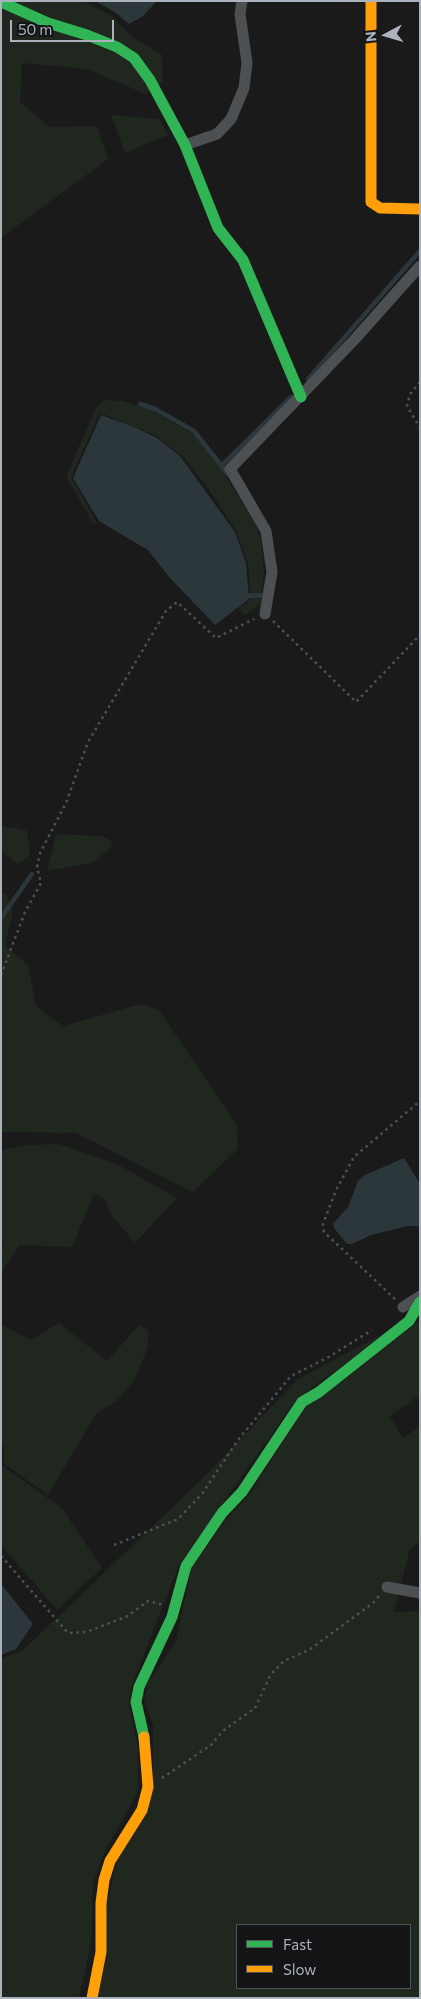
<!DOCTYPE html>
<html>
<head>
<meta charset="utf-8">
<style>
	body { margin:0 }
	#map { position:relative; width:421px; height:1999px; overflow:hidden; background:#1a1a1a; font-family:Commissioner,sans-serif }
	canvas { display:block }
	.frame { position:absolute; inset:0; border:2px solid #abb2bb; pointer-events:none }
	.legend { position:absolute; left:236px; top:1924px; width:175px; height:65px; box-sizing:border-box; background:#141416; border:1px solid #505358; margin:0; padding:6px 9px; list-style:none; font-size:15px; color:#abb2bb }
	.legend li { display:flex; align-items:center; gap:10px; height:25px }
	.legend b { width:25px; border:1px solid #505358 }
	.north { position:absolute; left:361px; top:10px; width:50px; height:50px; -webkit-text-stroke:4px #141416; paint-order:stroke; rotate:264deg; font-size:14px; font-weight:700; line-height:20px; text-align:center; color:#abb2bb }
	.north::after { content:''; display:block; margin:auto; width:18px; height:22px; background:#abb2bb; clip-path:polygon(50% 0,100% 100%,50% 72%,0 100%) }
	.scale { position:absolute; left:10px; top:20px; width:104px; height:22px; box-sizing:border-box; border:2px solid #abb2bb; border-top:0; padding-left:6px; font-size:15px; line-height:18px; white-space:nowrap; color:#abb2bb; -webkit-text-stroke:4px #141416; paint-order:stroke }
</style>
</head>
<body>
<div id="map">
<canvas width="421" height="1999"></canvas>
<div class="frame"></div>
<ul class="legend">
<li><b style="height:6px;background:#30b455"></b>Fast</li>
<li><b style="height:6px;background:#ff9f0a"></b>Slow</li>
</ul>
<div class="north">N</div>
<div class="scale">50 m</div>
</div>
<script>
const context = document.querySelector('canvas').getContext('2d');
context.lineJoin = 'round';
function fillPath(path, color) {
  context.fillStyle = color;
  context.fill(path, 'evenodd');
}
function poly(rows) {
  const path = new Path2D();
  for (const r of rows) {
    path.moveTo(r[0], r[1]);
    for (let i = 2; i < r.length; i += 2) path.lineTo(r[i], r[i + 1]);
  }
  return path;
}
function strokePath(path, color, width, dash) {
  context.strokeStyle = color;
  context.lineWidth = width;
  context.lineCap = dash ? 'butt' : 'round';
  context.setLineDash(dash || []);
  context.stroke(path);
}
fillPath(poly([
	[1,1,83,1,111,15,131,36,162,55,163,82,146,94,86,69,22,63,20,102,50,127,97,126,108,159,1,238],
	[111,115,160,119,168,135,125,153],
	[104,400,123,401,153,411,195,435,222,470,254,521,261,541,264,571,261,604,245,615,238,609,251,599,248,564,236,531,207,487,182,456,157,436,100,413,71,477,97,523,93,524,66,476,96,408],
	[1,825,27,831,30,855,18,864,1,851],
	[56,834,101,836,110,840,112,847,92,863,47,871],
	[1,892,6,894,13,913,5,946,28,965,36,1006,63,1026,141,1004,159,1010,237,1125,238,1149,193,1192,76,1133,1,1132],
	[59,1144,119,1165,177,1198,135,1243,110,1214,106,1200,94,1194,72,1247,20,1245,1,1273,1,1245,4,1243,1,1239,1,1150,27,1145],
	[420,1320,420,1395,390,1416,403,1438,420,1426,420,1541,410,1549,394,1612,420,1611,420,1998,98,1998,108,1898,117,1862,153,1791,153,1725,144,1701,148,1682,176,1642,191,1569,226,1520,251,1492,306,1406,343,1381],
	[237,1925,410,1925,410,1988,237,1988],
	[59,1323,107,1361,139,1325,148,1330,148,1347,134,1381,116,1401,96,1414,48,1495,4,1464,4,1446,1,1444,1,1324,30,1340],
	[387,1332,296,1400,179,1565,131,1688,129,1706,138,1746,138,1791,104,1853,93,1884,91,1943,79,1998,1,1998,1,1659,22,1651,204,1477,298,1379],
	[1,1457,1,1465,62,1508,102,1568,57,1610,1,1545]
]), '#1f271f');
fillPath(poly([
	[95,1,157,1,143,16,129,24,115,12],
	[101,415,134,427,157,438,180,456,235,532,246,563,249,599,215,625,170,578,148,550,99,521,73,478],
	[404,1158,420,1184,420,1226,408,1226,371,1235,352,1244,347,1244,334,1228,333,1224,348,1207,358,1181,363,1176],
	[1,1584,33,1624,16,1649,1,1655]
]), '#2c373c');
strokePath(poly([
	[308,379,420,251],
	[140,404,155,409,194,431,227,473],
	[222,465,291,397],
	[245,596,265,595,265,593],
	[1,918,32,874]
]), '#2c373c', 4.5);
strokePath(poly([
	[420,382,410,394,407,406,420,428],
	[273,621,356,702,420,635],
	[1,975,25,912,41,883,37,867,40,853,66,803,88,742,166,611,177,602,216,638,254,619],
	[395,1299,324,1232,323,1224,336,1190,354,1157,420,1101],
	[114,1545,178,1519,202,1494,238,1440,291,1376,327,1358,372,1330],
	[1,1556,68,1633,86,1632,128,1616,148,1601,160,1604,161,1606],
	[162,1778,211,1745,224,1730,255,1708,271,1674,284,1661,309,1650,373,1603,379,1596]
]), '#505154', 2.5, [2.5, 4]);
strokePath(poly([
	[185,145,217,134,231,119,244,88,247,63,240,14,242,1],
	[265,614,272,572,266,531,230,469,355,339,420,266],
	[403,1307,420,1296],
	[387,1587,420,1593]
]), '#4d5053', 11);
strokePath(poly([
	[1,2,48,23,87,35,117,47,134,58,150,80,185,145,218,228,243,260,301,397],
	[144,1737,136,1702,139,1687,172,1617,186,1566,222,1513,242,1492,302,1402,319,1392,409,1321,420,1302]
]), '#30b455', 11);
strokePath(poly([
	[371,1,371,202,380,208,420,209],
	[92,1998,101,1952,101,1903,104,1880,110,1861,142,1810,148,1787,144,1737]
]), '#ff9f0a', 11);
</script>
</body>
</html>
